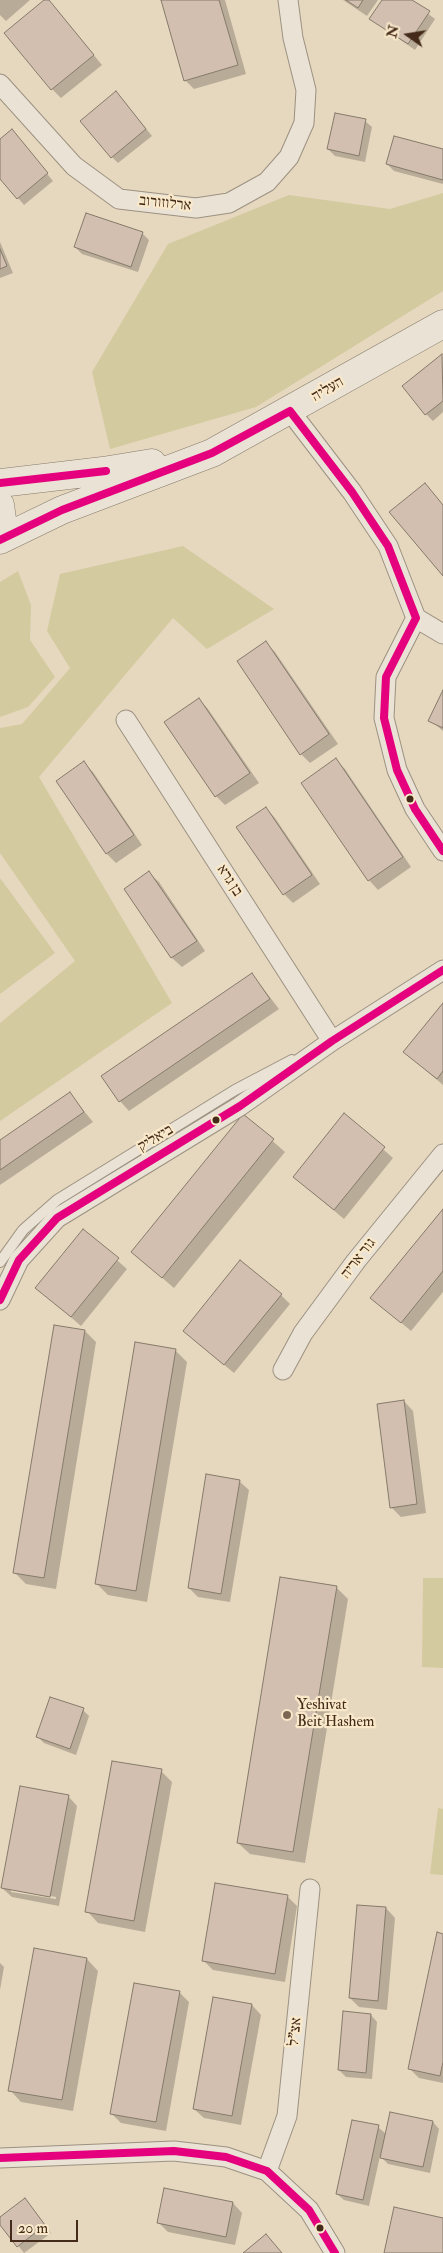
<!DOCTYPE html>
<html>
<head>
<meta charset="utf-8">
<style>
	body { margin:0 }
	#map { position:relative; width:443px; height:2253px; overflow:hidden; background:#e6d8be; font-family:"IM FELL Double Pica",serif }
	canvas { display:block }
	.north { position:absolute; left:383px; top:10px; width:50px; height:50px; -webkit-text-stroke:4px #f9e9ca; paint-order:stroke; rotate:283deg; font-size:14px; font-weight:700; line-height:20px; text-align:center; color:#442a18 }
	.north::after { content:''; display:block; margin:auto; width:18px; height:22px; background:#442a18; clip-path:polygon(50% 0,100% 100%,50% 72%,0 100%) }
	.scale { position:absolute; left:10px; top:2220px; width:68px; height:22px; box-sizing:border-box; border:2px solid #442a18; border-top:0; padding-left:6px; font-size:15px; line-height:18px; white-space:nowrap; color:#442a18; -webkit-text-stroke:4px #f9e9ca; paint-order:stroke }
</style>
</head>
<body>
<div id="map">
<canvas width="443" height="2253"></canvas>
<div class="north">N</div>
<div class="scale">20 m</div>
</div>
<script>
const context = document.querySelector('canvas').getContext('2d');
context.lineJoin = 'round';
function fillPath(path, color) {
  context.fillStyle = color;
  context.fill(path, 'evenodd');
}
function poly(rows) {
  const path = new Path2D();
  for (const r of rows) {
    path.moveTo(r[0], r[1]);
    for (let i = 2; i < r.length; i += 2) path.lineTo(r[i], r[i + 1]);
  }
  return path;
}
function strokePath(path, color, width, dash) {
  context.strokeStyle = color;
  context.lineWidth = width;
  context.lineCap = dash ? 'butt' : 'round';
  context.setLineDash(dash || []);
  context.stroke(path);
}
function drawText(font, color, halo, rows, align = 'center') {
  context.font = font + ' "IM FELL Double Pica","Frank Ruhl Libre",serif';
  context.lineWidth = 4.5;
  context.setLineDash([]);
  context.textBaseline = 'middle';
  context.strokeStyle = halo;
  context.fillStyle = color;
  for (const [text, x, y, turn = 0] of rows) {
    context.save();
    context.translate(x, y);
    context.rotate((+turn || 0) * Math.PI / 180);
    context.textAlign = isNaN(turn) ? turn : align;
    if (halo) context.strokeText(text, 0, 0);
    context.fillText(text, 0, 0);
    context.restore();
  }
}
fillPath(poly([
	[443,193,443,291,256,407,110,449,92,372,168,244,289,195,390,209],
	[183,546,274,609,207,649,173,618,39,777,172,1003,0,1121,0,1023,75,961,0,853,0,728,22,724,70,668,47,631,60,574],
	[18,571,31,605,30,640,55,677,28,707,0,717,0,582],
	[0,878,55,953,0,994],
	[423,1578,443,1578,443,1668,422,1667],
	[438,1808,443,1809,443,1875,430,1874]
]), '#d3ca9f');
fillPath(poly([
	[0,0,30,0,6,21,0,15],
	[46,0,56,9,102,65,61,98,52,89],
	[162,0,225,0,246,74,194,89,185,80],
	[343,0,378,0,367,16],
	[383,0,410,0,435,19,415,50,371,19],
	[122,99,152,136,118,163,112,157],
	[365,121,372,127,365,162,335,156,328,149],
	[18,138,53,181,24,205,0,177,0,141],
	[443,151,443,184,394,171,387,164],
	[142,233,149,240,138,272,82,254,75,247],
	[0,242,13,273,0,278],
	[442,356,443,412,433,421,426,414],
	[266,643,275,652,338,744,310,763,301,754],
	[443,693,443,731,430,720],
	[199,699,208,709,259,783,225,805,216,796],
	[336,760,345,769,411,867,378,890,369,880],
	[84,763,93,772,142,845,116,863,107,854,58,781],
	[266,808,275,818,320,884,293,903,284,894],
	[149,873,159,882,205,951,182,967,172,958,126,889],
	[252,974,279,1009,129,1111,120,1101],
	[443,1005,443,1085,405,1052],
	[70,1094,93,1122,0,1185,0,1141],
	[243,1115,285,1152,174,1288,132,1252],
	[344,1115,393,1158,344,1219,294,1177],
	[443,1211,443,1292,411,1331,372,1298],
	[84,1231,127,1269,81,1326,37,1288],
	[281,1295,290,1304,234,1373,194,1340],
	[85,1331,96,1342,56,1589,26,1584,14,1572],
	[175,1350,187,1362,147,1602,108,1595,97,1584],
	[404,1401,413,1411,426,1513,401,1517,391,1507],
	[239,1481,249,1490,230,1602,198,1597,189,1588],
	[337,1588,348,1599,305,1863,250,1854,238,1843],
	[83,1710,89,1716,76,1755,44,1743,37,1736],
	[161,1771,172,1782,145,1932,98,1923,87,1911],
	[68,1796,77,1806,59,1906,12,1897,2,1888],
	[11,1889,56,1897,56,1899,11,1892],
	[287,1896,297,1906,285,1982,213,1970,204,1961],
	[386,1908,395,1918,387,2010,359,2007,350,1998],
	[443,1935,443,2083,419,2078,409,2068],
	[35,1950,87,1959,98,1971,73,2111,21,2102,10,2090],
	[0,1963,4,1967,0,1990],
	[179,1992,189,2002,166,2131,121,2123,111,2113],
	[252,2005,261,2015,241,2125,204,2118,194,2109],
	[371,2015,377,2022,372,2079,346,2077,339,2070],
	[433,2122,439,2129,430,2173,388,2164,380,2156,369,2206,344,2200,337,2194,378,2127,386,2134],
	[233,2203,242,2213,235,2245,168,2232,158,2222],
	[31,2206,51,2233,24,2253,0,2223,0,2219]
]), '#0003');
const building = poly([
	[44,0,49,0,94,55,51,90,4,33,44,0],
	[161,0,219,0,238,65,184,81,161,0],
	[346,0,363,0,358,8,346,0],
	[382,0,412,0,430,11,408,44,369,19,382,0],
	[116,91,146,129,111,158,80,121,116,91],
	[335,113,366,119,359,156,327,149,335,113],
	[12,129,48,173,17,199,0,179,0,139,12,129],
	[394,136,443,149,443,180,386,164,394,136],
	[86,213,143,232,131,267,74,247,86,213],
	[0,249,7,266,0,269,0,249],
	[442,354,443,401,425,415,402,386,442,354],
	[425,483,443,505,443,576,389,512,425,483],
	[266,641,329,734,300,755,237,661,266,641],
	[443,690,443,728,428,721,443,690],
	[199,698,250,773,215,797,164,722,199,698],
	[336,758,403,857,368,881,301,783,336,758],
	[84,761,134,835,106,854,56,781,84,761],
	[266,807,312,875,283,895,236,827,266,807],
	[149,871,197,941,171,958,124,889,149,871],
	[252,973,270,999,119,1102,101,1076,252,973],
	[443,1003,443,1071,437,1079,403,1052,443,1003],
	[70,1092,84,1112,0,1170,0,1140,70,1092],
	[344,1113,385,1147,334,1210,293,1177,344,1113],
	[243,1114,274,1139,162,1278,131,1252,243,1114],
	[443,1209,443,1271,401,1323,370,1298,443,1209],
	[83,1229,119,1258,71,1317,35,1288,83,1229],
	[240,1260,282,1294,224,1365,183,1331,240,1260],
	[54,1325,85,1330,44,1578,13,1573,54,1325],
	[135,1342,176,1349,136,1591,95,1584,135,1342],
	[404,1400,417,1504,390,1508,377,1404,404,1400],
	[206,1474,240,1480,221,1594,188,1588,206,1474],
	[280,1577,337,1586,293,1852,237,1843,280,1577],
	[50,1697,84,1708,70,1749,36,1737,50,1697],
	[112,1761,162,1769,134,1921,85,1912,112,1761],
	[20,1786,69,1795,50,1897,1,1888,20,1786],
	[215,1883,288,1895,275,1974,202,1961,215,1883],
	[357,1905,386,1907,378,2001,349,1998,357,1905],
	[437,1932,443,1934,443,2062,440,2076,408,2069,437,1932],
	[34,1948,87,1958,62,2100,8,2091,34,1948],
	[134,1983,180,1991,156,2122,110,2114,134,1983],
	[213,1997,252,2004,232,2116,193,2109,213,1997],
	[343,2011,371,2014,366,2073,338,2070,343,2011],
	[390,2112,433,2121,423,2167,380,2158,390,2112],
	[352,2120,379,2125,363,2200,336,2194,352,2120],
	[164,2188,233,2202,226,2237,157,2223,164,2188],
	[25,2198,45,2225,17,2247,0,2225,0,2217,25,2198],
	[394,2207,443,2218,443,2253,384,2253,394,2207],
	[266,2234,282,2253,243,2253,266,2234]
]);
fillPath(building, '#d2bfb0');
strokePath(building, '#857a6a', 1);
const service = poly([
	[0,1262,23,1230,57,1200,235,1090,292,1060]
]);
const minor = poly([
	[0,84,74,166,119,199,196,208,229,203,267,182,289,157,304,123,306,90,293,38,288,0],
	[290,411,352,492,388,546,416,618,443,634],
	[416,618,386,677,384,718,397,770,415,809,443,851],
	[126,720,332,1041],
	[0,1300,19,1260,57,1218,240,1106,332,1041,443,970],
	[283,1370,303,1333,356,1261,443,1154],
	[0,2158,174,2151,226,2157,267,2171,309,2210,335,2253],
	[267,2171,287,2116,310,1889]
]);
const secondary = poly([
	[0,483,103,471,152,463],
	[0,505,3,526,0,537],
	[0,540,62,510,212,453,443,324]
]);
strokePath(service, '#9c9180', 12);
strokePath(minor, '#9c9180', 21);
strokePath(secondary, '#857a6a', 29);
strokePath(service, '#e9e2d5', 10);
strokePath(minor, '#e9e2d5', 19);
strokePath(secondary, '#e9e2d5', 28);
strokePath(poly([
	[0,483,106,471],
	[0,540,62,510,212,453,290,411,352,492,388,546,416,618,386,677,384,718,397,770,415,809,443,851],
	[0,1300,19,1260,57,1218,240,1106,332,1041,443,970],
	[0,2158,174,2151,226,2157,267,2171,309,2210,335,2253]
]), '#e5007d', 8);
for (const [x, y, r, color] of [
	[410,799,4.5,"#442a18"],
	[216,1120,4.5,"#442a18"],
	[287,1715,5,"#7d6752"],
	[320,2228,4.5,"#442a18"]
]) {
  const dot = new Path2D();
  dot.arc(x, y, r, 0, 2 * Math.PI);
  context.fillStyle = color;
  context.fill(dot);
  strokePath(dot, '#f9e9ca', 2);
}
drawText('15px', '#442a18', '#f9e9ca', [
	["ארלוזורוב",165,204,6],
	["העליה",328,390,-30],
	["בן גרא",229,881,57],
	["ביאליק",156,1139,-31],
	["גור אריה",359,1259,-52],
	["אצ\"ל",296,2032,-84]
]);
drawText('15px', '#442a18', '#f9e9ca', [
	["Yeshivat",297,1706],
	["Beit Hashem",297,1723]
], 'left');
</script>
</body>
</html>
